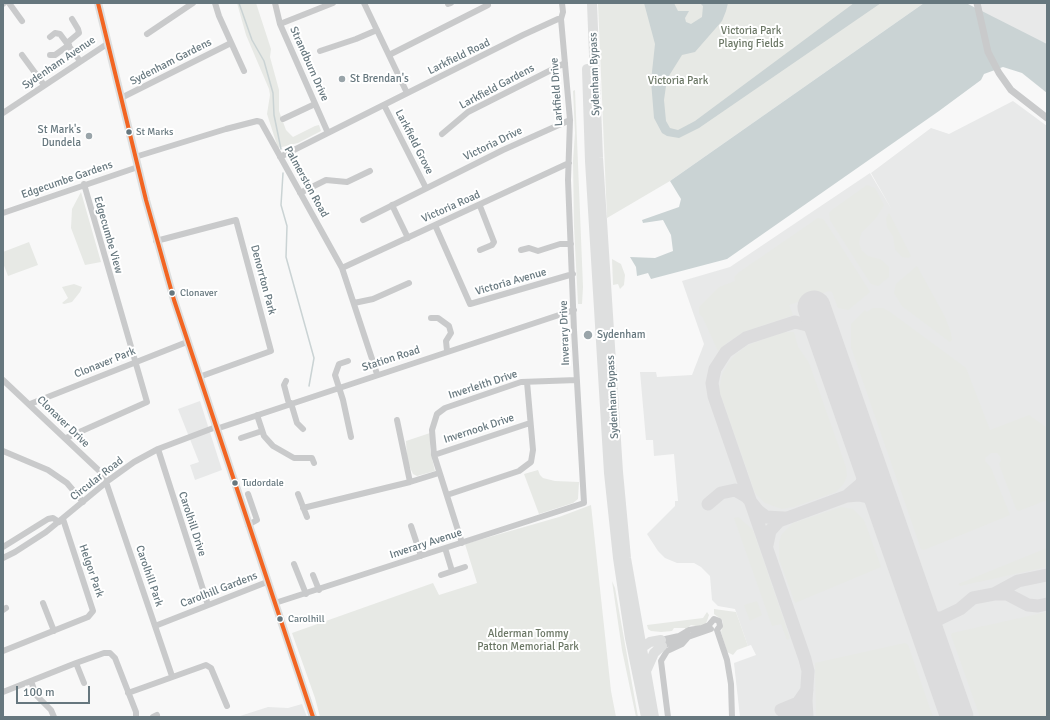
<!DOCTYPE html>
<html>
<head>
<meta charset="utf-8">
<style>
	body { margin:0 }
	#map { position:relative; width:1050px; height:720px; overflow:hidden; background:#f8f8f8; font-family:Signika,sans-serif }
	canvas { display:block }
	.frame { position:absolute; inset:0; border:4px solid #66777e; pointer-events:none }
	.scale { position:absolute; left:16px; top:686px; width:74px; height:18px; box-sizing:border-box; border:2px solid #66777e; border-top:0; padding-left:5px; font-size:12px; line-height:14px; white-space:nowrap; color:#66777e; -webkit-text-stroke:3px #fff; paint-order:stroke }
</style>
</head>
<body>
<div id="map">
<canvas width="1050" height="720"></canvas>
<div class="frame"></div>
<div class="scale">100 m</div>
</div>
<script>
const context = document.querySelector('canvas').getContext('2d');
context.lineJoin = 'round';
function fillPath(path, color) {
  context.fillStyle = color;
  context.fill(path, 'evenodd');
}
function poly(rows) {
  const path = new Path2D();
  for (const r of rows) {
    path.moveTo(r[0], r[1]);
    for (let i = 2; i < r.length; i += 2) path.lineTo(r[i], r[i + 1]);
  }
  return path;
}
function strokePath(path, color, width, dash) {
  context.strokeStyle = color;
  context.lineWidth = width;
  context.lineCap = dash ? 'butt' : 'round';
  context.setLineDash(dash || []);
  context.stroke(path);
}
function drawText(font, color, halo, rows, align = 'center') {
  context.font = font + ' Signika,sans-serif';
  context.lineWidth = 4;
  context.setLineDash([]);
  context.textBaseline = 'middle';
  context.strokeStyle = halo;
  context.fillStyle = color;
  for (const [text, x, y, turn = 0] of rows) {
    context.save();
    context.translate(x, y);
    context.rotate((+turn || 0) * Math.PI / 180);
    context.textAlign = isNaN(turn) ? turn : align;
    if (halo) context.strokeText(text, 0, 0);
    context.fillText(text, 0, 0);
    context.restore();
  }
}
fillPath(poly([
	[979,3,1047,3,1047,44,982,16],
	[1013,101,1047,126,1047,717,740,717,734,663,756,655,751,645,748,646,735,609,718,606,712,600,710,576,701,567,694,563,677,563,665,558,658,551,647,534,675,506,675,501,678,501,674,454,654,456,653,440,646,440,640,372,656,372,657,377,692,375,704,344,682,281,730,267,870,173,892,210,871,173,931,128,949,134],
	[200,401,222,470,195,480,190,465,199,462,178,409],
	[302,704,307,717,237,717,268,707,288,708]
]), '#e8e9e9');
fillPath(poly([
	[237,3,256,3,271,49,270,57,279,90,279,111,286,130,293,137,315,126,319,125,321,131,298,143,278,148,267,114,270,95,269,89,246,35],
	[598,3,924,3,670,181,607,218],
	[575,90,583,287,582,304,578,304,574,226,573,161,575,133,573,91],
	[867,185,875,188,884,205,876,218,862,232,860,237,859,244,862,251,868,256,880,259,889,267,889,277,878,286,871,284,830,220,829,213,832,210],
	[81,192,101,262,85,265,71,228,72,209],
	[889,213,911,256,908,258,902,257,895,249,893,236,887,227,886,218],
	[818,218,823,219,826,223,870,292,848,310,838,308,832,292,829,291,789,305,793,315,744,332,728,342,718,351,703,318,699,313,699,307,719,287,735,281,734,277,738,273],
	[29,242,38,265,8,276,3,263,3,252],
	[612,259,621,264,625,275,624,285,620,289,618,284,613,285],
	[917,266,945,317,951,333,952,340,950,342,902,306,894,293,896,284],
	[74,284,82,287,80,292,72,302,64,304,62,303,68,298,62,287],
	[873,308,883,308,890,312,966,368,990,430,1029,415,1047,428,1047,500,1019,511,1016,509,999,464,1001,461,1000,456,997,453,991,453,986,457,985,461,991,468,1010,515,924,550,921,549,851,347,851,324,865,310,867,312],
	[784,332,794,332,798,347,809,363,846,467,847,476,844,483,836,492,794,507,782,509,765,503,755,493,719,390,722,375,727,365,735,355,748,345],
	[430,433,430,450,435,471,417,476,413,474,407,461,406,441],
	[538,470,540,475,543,478,555,481,579,482,578,499,573,503,539,514,524,474],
	[591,505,611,691,616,717,320,717,315,698,292,633,433,583,439,595,477,583,465,544,559,517],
	[841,507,853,509,864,520,881,567,795,603,779,559,779,542,782,534,793,523],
	[738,517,753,530,790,638,787,640,781,624,772,626,734,518],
	[1047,548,1047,567,960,586,958,584],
	[612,581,615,588,638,717,636,717,622,650],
	[757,601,762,615,750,621,744,605],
	[714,609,736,612,748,646,737,650,733,655,727,652,721,632,723,623,722,620,714,614],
	[707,612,709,615,707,621,705,625,700,627,691,625,685,630,685,628,674,628,672,631,661,632,651,631,648,629,647,625,703,618],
	[1047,612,1047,717,980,717,951,635,952,633],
	[905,643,908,645,933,717,816,717,815,663]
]), '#e7e9e5');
fillPath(poly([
	[644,3,674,3,678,11,689,11,685,18,686,22,691,24,702,17,703,6,700,3,728,3,726,11,722,21,695,52,682,55,667,79,664,100,666,121,670,128,678,130,695,121,854,3,881,3,699,128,679,138,667,136,662,133,654,118,651,81,655,44],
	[924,3,966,3,1047,44,1047,93,1022,73,1003,67,984,74,981,80,939,111,727,259,651,279,648,273,637,276,636,267,630,257,655,258,673,251,671,235,663,220,643,223,642,220,679,207,681,199,670,181]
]), '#cad3d4');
strokePath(poly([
	[239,3,252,40,264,61,273,93,274,115,281,149],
	[283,173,281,205,287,226,286,257,314,358,309,386]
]), '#cad3d4', 1.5);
strokePath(poly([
	[864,452,866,468,865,476,861,484,847,496,859,495,868,497,882,509,887,517],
	[708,504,721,493,735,490,747,497,758,511,766,517,784,518],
	[767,545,770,531,779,521,847,496],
	[1047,575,1018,581,994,594,1007,594,1028,605,1038,606,1047,604],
	[917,605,926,615,933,618,939,618],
	[929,639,931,627,935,621,960,609,973,598,994,594],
	[806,717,797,710,781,710,798,703,807,690],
	[807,717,806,701,808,671,805,659,714,396,712,383,715,369,726,352,746,338,795,322,807,325,814,328,826,342]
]), '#dcdcdd', 13);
strokePath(poly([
	[814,307,957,717]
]), '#dcdcdd', 33);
strokePath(poly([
	[9,3,22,21],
	[215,3,219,16,244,71],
	[275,3,280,24,328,133],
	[364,3,407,93],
	[3,4,4,3],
	[448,4,451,3],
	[280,24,333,3],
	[147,34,193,3],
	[50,37,55,33,60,34,80,61],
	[67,43,79,33,78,29,72,19],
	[320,51,356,39,377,30],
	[22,55,44,85],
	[50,55,55,55,69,45],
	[389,55,488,5],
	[121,98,231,43],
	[384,105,426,188],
	[3,113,107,44],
	[283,119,315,104],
	[442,134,468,112,565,63],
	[135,157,226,129,257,121,261,122,342,268,377,374],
	[280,157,523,35,558,19,561,19],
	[300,193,326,180,347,182,370,171],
	[392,205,408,238],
	[480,206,494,242,492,245,480,250],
	[3,213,138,167],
	[363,220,503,150,570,120],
	[435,225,470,304,573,274],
	[156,241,236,220,271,351,199,377],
	[521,250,529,248,538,251,560,244,571,244],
	[342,268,569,163],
	[354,303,373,299,409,283],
	[431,318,438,318,449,326,451,333,446,341,447,351],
	[348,361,339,364,335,375,343,400,351,437],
	[3,380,109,480],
	[286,381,284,385,289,404],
	[291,403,297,423,303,429],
	[30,404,187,342],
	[257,415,264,436,273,446,294,458,312,458,314,463],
	[397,420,410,482],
	[216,429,574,310],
	[66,438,147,402,84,184],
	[241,438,262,431],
	[158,449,208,605],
	[3,451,48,470,67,483,83,502],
	[434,455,530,423],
	[106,482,172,676],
	[248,494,257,520,248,525],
	[298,494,307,517],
	[447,495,519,471,531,462,533,450,527,382],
	[303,508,410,482,439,473],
	[411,526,421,556],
	[462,543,434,455,432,430,437,414,445,408,521,382,577,380],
	[3,547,48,519,53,518,59,522],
	[445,548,452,571],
	[3,558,15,552,46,532,109,480,134,462,158,449,216,427],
	[294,564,306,594],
	[313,575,319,590],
	[441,575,465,567],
	[43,603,54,631],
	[275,603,584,503,574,330,568,180,570,120,561,19,563,12,562,3],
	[3,610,6,608],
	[155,626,267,582],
	[661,640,679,636,689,630,702,628,709,625,714,619,719,621,720,626,717,630,727,660,731,684,732,717],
	[662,646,711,629],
	[3,651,88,617,93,611,63,519],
	[76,663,84,683],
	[31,681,36,695,51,710,54,717],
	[3,692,76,663,104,653,110,653,115,658,136,712,136,717],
	[128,693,206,665,211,668,227,706],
	[153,717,157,715],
	[668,717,661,661,667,651,682,644,689,636]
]), '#c9cacb', 6);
strokePath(poly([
	[977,3,988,52,999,73,1011,90,1047,118]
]), '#c9cacb', 7);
strokePath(poly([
	[98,3,146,200,174,300,313,717]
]), '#dedfdf', 8);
strokePath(poly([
	[592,3,598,158,618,472,626,558,654,717],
	[587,69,590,161,609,473,618,558,630,638,646,717],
	[640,649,650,642,661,640],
	[647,669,654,653,662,646]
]), '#dedfdf', 10);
strokePath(poly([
	[98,3,146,200,174,300,313,717]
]), '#f26522', 4);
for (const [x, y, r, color] of [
	[342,79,4,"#99a4a9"],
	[129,132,3.5,"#66777e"],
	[89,136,4,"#99a4a9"],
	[172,293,3.5,"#66777e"],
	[588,335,5,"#99a4a9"],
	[235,483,3.5,"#66777e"],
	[280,619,3.5,"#66777e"]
]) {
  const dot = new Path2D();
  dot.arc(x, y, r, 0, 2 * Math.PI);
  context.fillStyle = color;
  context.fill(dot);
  strokePath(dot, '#fff', 1.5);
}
drawText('10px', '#66777e', '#fff', [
	["St Marks",136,132],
	["Clonaver",180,293],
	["Tudordale",242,483],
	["Carolhill",288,619]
], 'left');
drawText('11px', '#6b7765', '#fff', [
	["Victoria Park",751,31],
	["Playing Fields",751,44],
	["Victoria Park",678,81],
	["Alderman Tommy",528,634],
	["Patton Memorial Park",528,647]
]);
drawText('11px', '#66777e', '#fff', [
	["Larkfield Road",459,57,-26],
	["Sydenham Gardens",171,62,-27],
	["Sydenham Avenue",59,63,-34],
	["Strandburn Drive",309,64,66],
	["Sydenham Bypass",595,74,-92],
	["Larkfield Gardens",497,87,-28],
	["Larkfield Drive",557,92,-94],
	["Larkfield Grove",414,142,63],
	["Victoria Drive",493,144,-26],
	["Edgecumbe Gardens",67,180,-19],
	["Palmerston Road",306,182,61],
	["Victoria Road",451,207,-24],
	["Edgecumbe View",108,235,74],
	["Denorrton Park",263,280,75],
	["Victoria Avenue",511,282,-16],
	["Inverary Drive",565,333,-92],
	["Station Road",391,359,-18],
	["Clonaver Park",105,363,-22],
	["Inverleith Drive",483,385,-18],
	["Sydenham Bypass",613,397,-93],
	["Clonaver Drive",63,422,44],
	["Invernook Drive",479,429,-18],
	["Circular Road",97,479,-38],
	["Carolhill Drive",192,524,72],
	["Inverary Avenue",426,544,-18],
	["Helgor Park",91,571,71],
	["Carolhill Park",149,576,71],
	["Carolhill Gardens",219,590,-21]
]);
drawText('11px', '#66777e', '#fff', [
	["St Brendan's",350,79],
	["St Mark's",81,130,"right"],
	["Dundela",81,143,"right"],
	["Sydenham",597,335]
], 'left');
</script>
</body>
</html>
